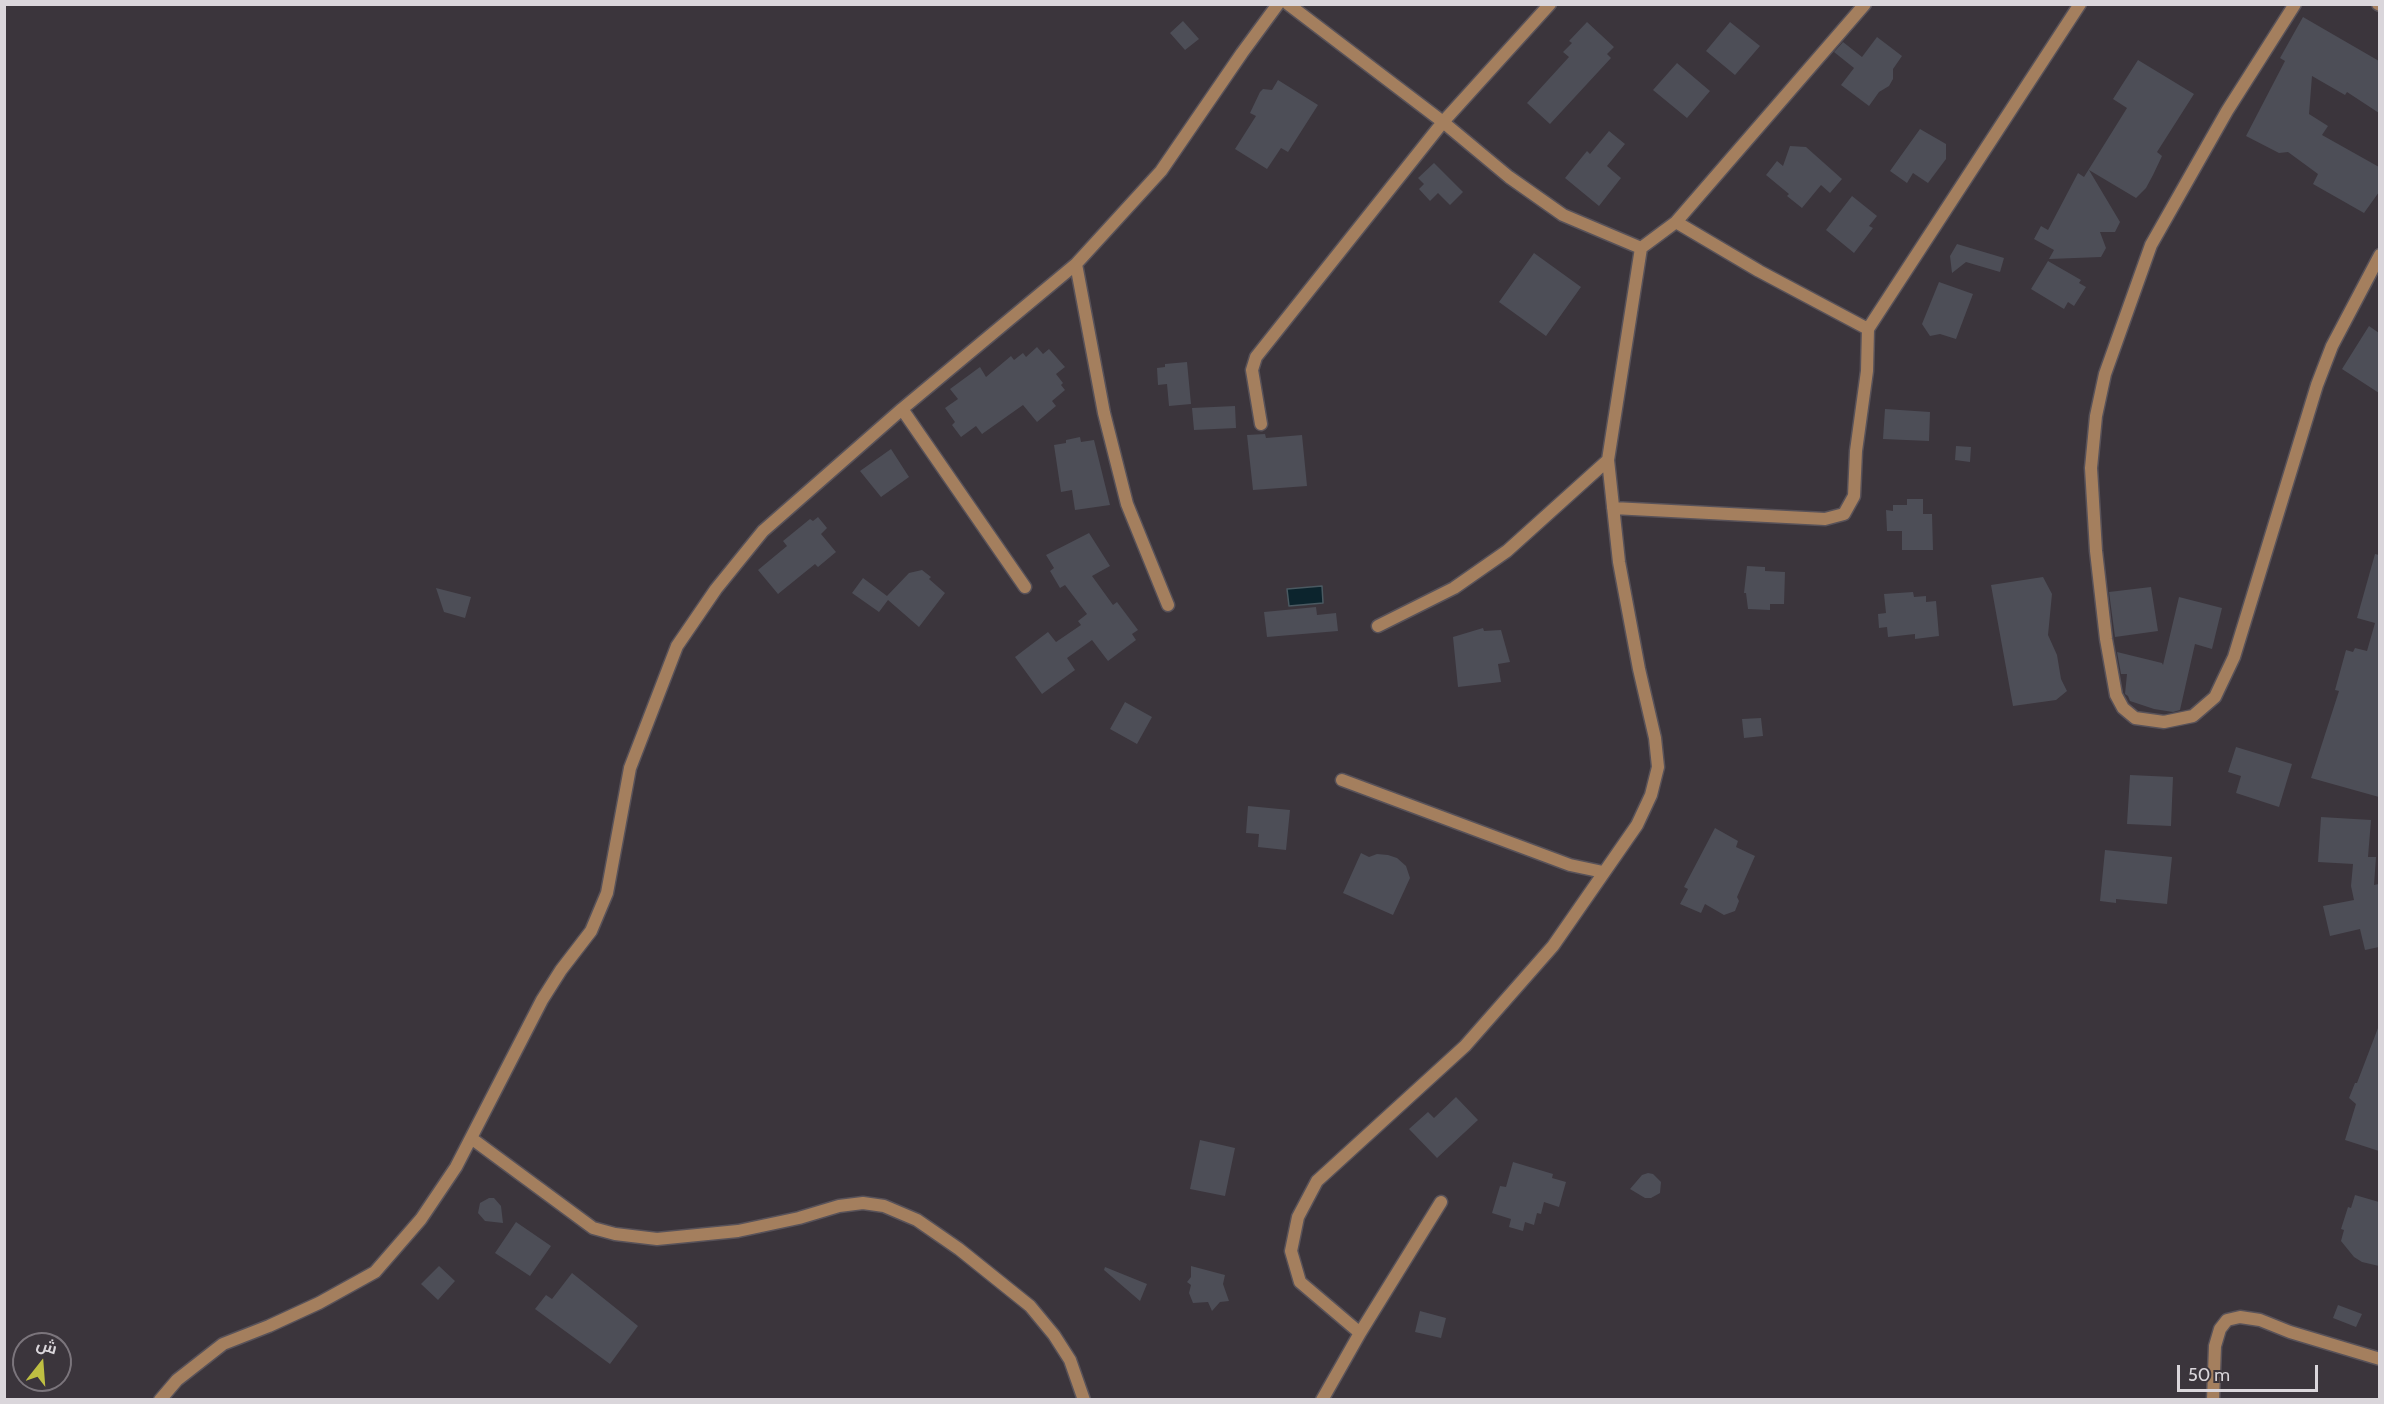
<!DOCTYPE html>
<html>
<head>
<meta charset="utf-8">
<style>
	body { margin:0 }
	#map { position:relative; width:2384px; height:1404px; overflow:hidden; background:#3b353c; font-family:Cabin,Cairo,sans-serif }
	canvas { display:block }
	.frame { position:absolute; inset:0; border:6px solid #dad6db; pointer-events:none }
	.north { position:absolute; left:12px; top:1332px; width:60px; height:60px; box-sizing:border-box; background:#3b353c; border:2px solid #7b757c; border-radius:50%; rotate:17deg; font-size:16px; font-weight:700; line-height:24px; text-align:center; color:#dad6db }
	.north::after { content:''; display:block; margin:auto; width:21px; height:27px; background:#bebf42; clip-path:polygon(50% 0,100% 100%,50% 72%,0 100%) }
	.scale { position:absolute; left:2177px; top:1365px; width:141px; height:27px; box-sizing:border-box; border:3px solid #dad6db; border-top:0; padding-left:8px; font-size:18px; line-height:21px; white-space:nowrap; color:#dad6db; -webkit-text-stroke:4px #3b353c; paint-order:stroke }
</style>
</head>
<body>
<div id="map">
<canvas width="2384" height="1404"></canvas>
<div class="frame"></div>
<div class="north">ش</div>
<div class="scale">50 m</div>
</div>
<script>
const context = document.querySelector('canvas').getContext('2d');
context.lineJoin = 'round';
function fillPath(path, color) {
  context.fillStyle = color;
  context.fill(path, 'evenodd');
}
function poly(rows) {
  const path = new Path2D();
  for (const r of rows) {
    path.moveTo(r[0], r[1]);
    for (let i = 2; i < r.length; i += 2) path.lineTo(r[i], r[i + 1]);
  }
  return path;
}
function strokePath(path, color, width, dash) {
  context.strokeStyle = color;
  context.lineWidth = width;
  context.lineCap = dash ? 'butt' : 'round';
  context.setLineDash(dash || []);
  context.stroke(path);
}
const water = poly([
	[1322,586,1323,603,1289,606,1287,589,1322,586]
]);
fillPath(water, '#0c242d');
strokePath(water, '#4a5961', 1.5);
fillPath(poly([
	[2303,17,2379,61,2379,113,2347,92,2345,95,2312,76,2309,114,2328,126,2322,135,2379,167,2379,192,2364,213,2313,184,2318,174,2288,152,2279,153,2246,136,2285,61,2280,58],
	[1183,21,1199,39,1185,50,1170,33],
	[1587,22,1614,47,1607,54,1611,58,1550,124,1527,103,1569,57,1563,52,1572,43,1569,41],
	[1730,22,1760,46,1735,75,1706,51],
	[1877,37,1902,56,1893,69,1893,79,1889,86,1879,92,1869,106,1841,85,1854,68,1834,52,1843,42,1862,57],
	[2138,60,2194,94,2157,152,2162,156,2153,175,2146,188,2136,198,2089,170,2120,222,2115,232,2100,232,2106,248,2101,257,2049,259,2054,250,2034,239,2041,226,2048,230,2078,173,2084,177,2127,108,2113,99],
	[1677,63,1710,91,1687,118,1653,90],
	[1278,80,1318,105,1288,152,1281,148,1267,169,1235,149,1256,116,1250,113,1260,92,1263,89,1272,90],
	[1920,129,1946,144,1946,159,1928,183,1913,173,1907,183,1890,171],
	[1609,131,1625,144,1607,166,1621,178,1599,206,1565,178,1587,151,1590,154],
	[1790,146,1806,147,1842,179,1830,193,1821,185,1802,208,1787,196,1789,194,1766,175,1777,161,1783,166],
	[1434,163,1463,192,1450,205,1438,193,1430,201,1419,189,1424,184,1418,178],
	[1852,196,1877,216,1869,226,1873,228,1854,253,1826,230],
	[1957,244,2004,258,2000,272,1966,262,1952,273,1950,256],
	[1534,253,1581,287,1546,336,1499,302],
	[2048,261,2081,280,2079,283,2086,287,2074,306,2068,302,2064,309,2031,289],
	[1939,282,1973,294,1956,339,1940,334,1930,336,1922,324],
	[2369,326,2379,333,2379,393,2342,369],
	[1037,347,1043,354,1049,349,1065,367,1056,374,1063,383,1061,385,1065,390,1052,401,1056,406,1037,422,1023,405,982,434,976,426,961,437,952,425,955,422,945,408,958,399,950,389,980,367,986,377,1011,356,1014,360,1023,353,1026,357],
	[1187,362,1191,404,1169,406,1167,384,1158,385,1157,368,1165,367,1165,364],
	[1235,406,1236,428,1194,430,1192,408],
	[1885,409,1930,412,1929,441,1883,439],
	[1265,434,1266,438,1302,435,1307,486,1253,490,1247,435],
	[1080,437,1081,442,1094,440,1110,505,1075,510,1072,490,1061,492,1054,445,1066,443,1066,440],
	[1956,446,1971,447,1970,462,1955,460],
	[891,449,909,477,881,497,860,471],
	[1907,499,1923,499,1923,514,1932,514,1933,550,1902,550,1902,531,1887,531,1886,510,1893,511,1893,505,1907,505],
	[818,517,827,528,821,534,836,552,818,567,815,564,778,594,758,570,787,546,783,541,810,519,813,521],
	[1089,533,1110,566,1092,576,1113,605,1117,602,1138,630,1132,634,1136,640,1108,661,1092,640,1067,658,1075,670,1042,694,1015,657,1048,632,1056,642,1081,625,1078,621,1087,614,1065,585,1060,588,1050,571,1054,568,1046,555],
	[2375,554,2379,555,2379,797,2311,778,2339,691,2335,690,2346,650,2353,652,2355,648,2367,651,2375,623,2357,618],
	[1747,566,1765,567,1765,571,1785,572,1784,604,1770,604,1770,610,1748,609,1746,593,1744,593],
	[922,570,931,577,929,579,945,593,919,627,888,600,879,612,852,593,863,578,887,596,909,573],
	[2043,577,2052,594,2048,635,2057,655,2061,679,2067,691,2056,700,2013,706,1991,585],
	[2151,587,2158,631,2115,637,2109,592],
	[436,588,471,597,465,618,444,612],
	[1913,592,1914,597,1926,596,1926,602,1936,601,1939,636,1915,639,1915,634,1888,637,1887,627,1879,628,1878,614,1886,613,1884,594],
	[2179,597,2222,608,2212,649,2195,644,2180,710,2173,712,2154,709,2130,701,2128,696,2125,694,2127,674,2121,674,2117,652,2162,663,2163,665],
	[1316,607,1317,615,1336,613,1338,631,1267,637,1264,612],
	[1483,628,1484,631,1501,630,1510,662,1498,664,1501,682,1458,687,1453,637],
	[1125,702,1152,717,1137,744,1110,729],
	[1761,718,1763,736,1744,738,1742,719],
	[2236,747,2292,764,2279,807,2236,793,2241,776,2228,772],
	[2130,775,2173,777,2171,826,2127,824],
	[1248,806,1290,810,1286,850,1258,847,1259,834,1246,833],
	[2321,817,2371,820,2368,857,2376,857,2374,885,2379,884,2379,947,2365,950,2360,929,2330,936,2323,906,2354,900,2351,886,2353,864,2318,862],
	[1715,828,1738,841,1736,847,1755,856,1737,897,1739,901,1735,911,1724,915,1705,904,1701,913,1680,904,1688,889,1684,887],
	[2105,850,2172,857,2167,904,2116,899,2116,903,2100,901],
	[1361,853,1369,857,1377,854,1388,855,1397,858,1406,866,1410,878,1393,915,1343,893],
	[2378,1028,2379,1028,2379,1151,2345,1140,2356,1104,2349,1098,2355,1083,2357,1083],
	[1456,1097,1478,1120,1437,1158,1409,1129,1428,1112,1434,1118],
	[1200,1140,1235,1148,1225,1196,1190,1189],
	[1513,1162,1553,1174,1552,1178,1566,1182,1559,1207,1544,1202,1541,1214,1537,1213,1534,1225,1525,1222,1523,1231,1509,1227,1511,1219,1492,1213,1500,1186,1506,1187],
	[1648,1173,1653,1174,1661,1182,1660,1193,1651,1198,1645,1198,1630,1189,1642,1175],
	[2355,1195,2379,1202,2379,1266,2362,1262,2354,1257,2341,1241,2344,1230,2341,1229,2348,1207,2351,1208],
	[489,1198,494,1198,501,1206,503,1223,485,1221,478,1213,480,1203],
	[516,1222,551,1246,530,1276,495,1253],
	[439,1266,455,1281,438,1300,421,1284],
	[1191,1266,1225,1275,1223,1284,1229,1301,1220,1302,1212,1311,1208,1302,1193,1303,1189,1293,1191,1285,1187,1282,1191,1277],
	[1105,1267,1147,1284,1140,1301,1104,1270],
	[572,1273,638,1326,610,1364,535,1309,546,1295,552,1299],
	[2338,1305,2362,1314,2356,1327,2333,1318],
	[1420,1311,1446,1318,1441,1338,1415,1332]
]), '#4d4e57');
const street = poly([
	[1288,4,1443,122,1509,177,1563,215,1641,248],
	[2295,4,2227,111,2151,245,2105,374,2096,416,2091,468,2096,551,2106,639,2116,695,2123,708,2135,718,2164,722,2193,716,2215,697,2234,657,2317,385,2332,346,2380,255],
	[2378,4,2380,5],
	[1676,222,1759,271,1868,329,2080,4],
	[902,409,1025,587],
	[1261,424,1252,370,1256,357,1443,122,1550,4],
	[1613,508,1825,519,1844,514,1854,496,1856,451,1867,371,1868,329],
	[1168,605,1127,504,1104,413,1076,264,1161,171,1242,53,1278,4],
	[1378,626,1454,588,1507,551,1608,460,1641,248,1676,222,1865,4],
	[1342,780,1570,865,1603,872],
	[471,1138,593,1228,615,1234,657,1239,738,1231,799,1218,839,1206,863,1203,884,1206,917,1220,959,1249,1030,1306,1054,1335,1070,1360,1084,1400],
	[1360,1333,1441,1202],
	[160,1400,177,1380,223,1344,269,1326,319,1303,375,1272,421,1219,456,1167,542,1000,561,970,591,931,607,893,630,768,677,646,716,589,763,531,902,409,1076,264],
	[1322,1400,1360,1333,1300,1282,1291,1251,1298,1217,1317,1181,1465,1046,1553,946,1637,825,1651,795,1658,767,1655,738,1639,669,1619,562,1608,460],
	[2213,1400,2215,1346,2220,1329,2227,1320,2240,1317,2260,1320,2290,1332,2380,1359]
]);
strokePath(street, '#585259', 15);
strokePath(street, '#a47f5e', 12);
</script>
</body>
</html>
